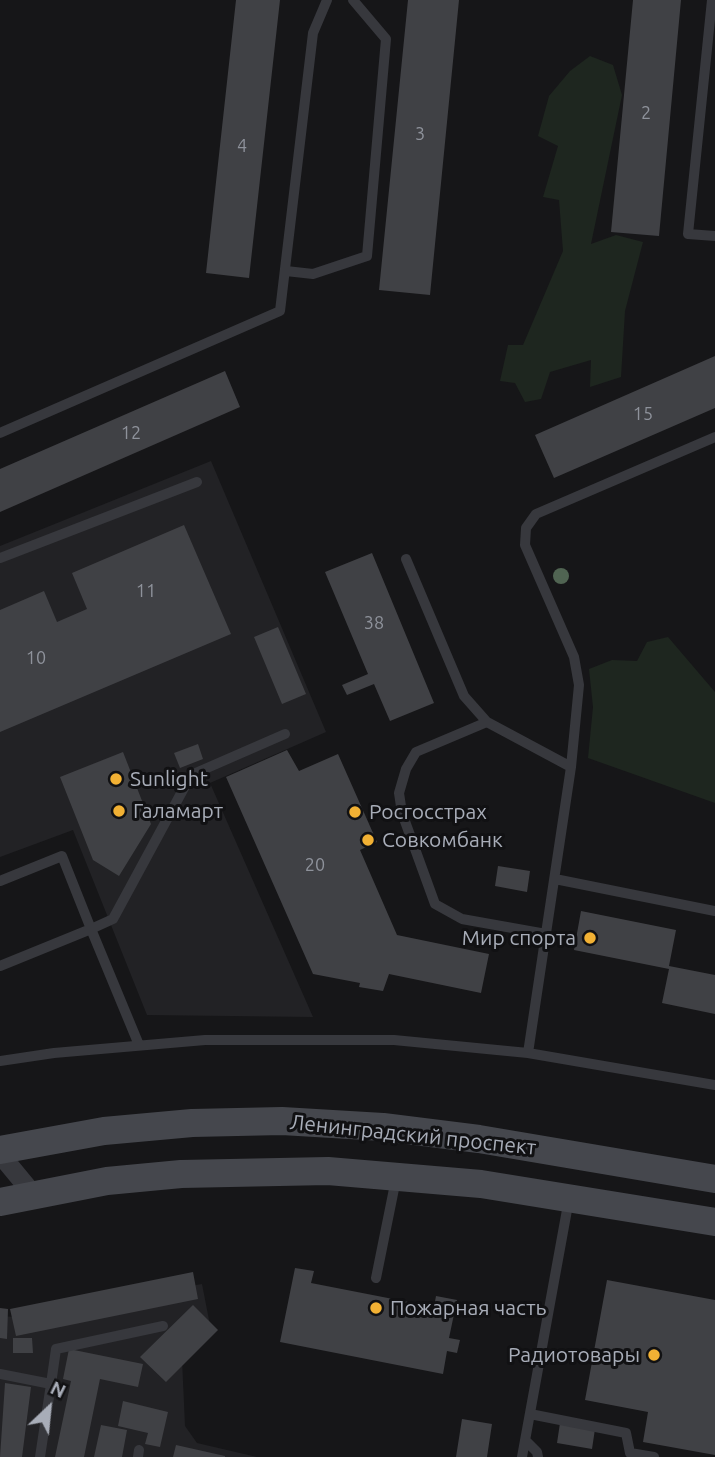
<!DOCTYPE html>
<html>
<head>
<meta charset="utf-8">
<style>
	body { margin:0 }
	#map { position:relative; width:715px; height:1457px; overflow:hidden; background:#161618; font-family:Ubuntu,sans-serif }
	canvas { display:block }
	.north { position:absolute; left:14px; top:1373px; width:70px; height:70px; -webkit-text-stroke:5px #111113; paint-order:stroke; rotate:26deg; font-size:19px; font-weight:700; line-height:28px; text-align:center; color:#a8adb8 }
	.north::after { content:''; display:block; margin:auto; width:24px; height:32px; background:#a8adb8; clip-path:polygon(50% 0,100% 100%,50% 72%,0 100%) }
</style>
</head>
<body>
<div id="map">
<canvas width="715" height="1457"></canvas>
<div class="north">N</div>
</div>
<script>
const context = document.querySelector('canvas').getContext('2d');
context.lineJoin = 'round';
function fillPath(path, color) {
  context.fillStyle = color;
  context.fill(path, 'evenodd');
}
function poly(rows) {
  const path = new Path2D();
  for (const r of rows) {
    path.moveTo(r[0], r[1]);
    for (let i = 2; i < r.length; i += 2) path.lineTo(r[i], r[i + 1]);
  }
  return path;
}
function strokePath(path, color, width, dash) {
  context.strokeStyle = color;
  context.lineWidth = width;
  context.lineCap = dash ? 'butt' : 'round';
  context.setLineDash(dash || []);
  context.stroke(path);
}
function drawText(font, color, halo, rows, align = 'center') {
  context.font = font + ' Ubuntu,sans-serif';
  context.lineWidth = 6;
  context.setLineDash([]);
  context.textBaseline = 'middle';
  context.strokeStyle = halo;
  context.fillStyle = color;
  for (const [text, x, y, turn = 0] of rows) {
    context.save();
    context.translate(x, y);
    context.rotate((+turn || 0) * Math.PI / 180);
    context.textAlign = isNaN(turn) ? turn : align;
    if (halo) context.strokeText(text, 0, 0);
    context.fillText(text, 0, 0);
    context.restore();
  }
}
fillPath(poly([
	[211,461,326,732,210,783,313,1017,147,1015,73,830,0,857,0,546],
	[202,1284,210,1325,182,1359,185,1426,197,1443,257,1457,0,1457,0,1316,15,1317]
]), '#222225');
fillPath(poly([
	[590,56,613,65,622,95,591,244,616,235,643,242,625,311,621,377,590,387,591,360,550,372,541,399,525,402,515,383,500,381,508,345,523,345,563,251,559,200,543,197,558,146,538,136,549,96,570,71],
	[668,637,715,692,715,803,588,758,593,707,589,669,612,660,637,661,647,642]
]), '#1e261f');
fillPath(poly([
	[236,0,280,0,249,278,206,273],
	[408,0,459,0,430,295,379,290],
	[633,0,681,0,659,236,611,232],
	[715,356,715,408,554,478,535,435],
	[225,371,240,407,0,512,0,469],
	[184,525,231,634,0,732,0,610,44,591,57,622,87,609,72,573],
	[372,553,434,703,390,721,374,684,347,695,342,685,368,674,325,572],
	[278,627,306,694,282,704,254,637],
	[198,744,203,759,180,768,174,753],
	[287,750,299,771,338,754,377,842,360,850,397,935,489,954,481,993,389,974,383,991,359,987,360,983,313,974,226,777],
	[123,752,151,824,119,876,93,860,60,777],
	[498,866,530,871,527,892,495,886],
	[581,911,676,930,669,966,715,975,715,1014,662,1003,669,969,574,950],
	[295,1268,314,1271,311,1283,434,1307,436,1296,457,1300,449,1338,460,1340,457,1353,447,1351,443,1374,280,1342],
	[193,1272,198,1299,16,1336,10,1309],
	[607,1280,715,1300,715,1455,643,1442,648,1412,585,1400],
	[193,1305,218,1330,166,1382,140,1357],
	[0,1308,8,1309,7,1339,0,1338],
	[13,1338,32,1338,33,1353,13,1353],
	[69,1349,143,1364,138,1387,100,1379,84,1457,55,1457,71,1381,63,1379],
	[5,1383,31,1387,22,1457,0,1457],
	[123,1401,168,1412,160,1447,145,1444,148,1433,118,1426],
	[462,1419,492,1424,487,1457,456,1457],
	[560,1423,595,1429,592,1449,557,1443],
	[101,1425,127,1430,122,1457,94,1457],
	[176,1445,225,1456,225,1457,173,1457]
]), '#404145');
strokePath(poly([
	[712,0,688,234,715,236],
	[286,271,313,274,367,256,386,39,353,0],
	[0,433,280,311,313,33,327,0],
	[0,558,197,482],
	[406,559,464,696,487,722],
	[555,879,715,911],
	[0,881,62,856,91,929,0,966],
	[546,934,462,919,435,904,402,813,399,793,406,769,416,752,487,722,571,767],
	[139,1045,91,929,113,919,191,775,285,734],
	[528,1053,571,767,579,685,574,657,525,545,526,528,536,514,715,437],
	[0,1061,54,1053,205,1040,394,1040,528,1053,715,1085],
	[376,1278,396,1179],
	[0,1374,51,1384,40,1457],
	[51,1384,56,1349,163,1326],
	[530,1414,626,1433,630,1453,654,1457],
	[525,1440,537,1452,538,1457],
	[138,1457,139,1450],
	[522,1457,569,1199]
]), '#37383d', 10);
strokePath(poly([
	[0,1154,33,1194]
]), '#37383d', 19);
strokePath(poly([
	[0,1150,104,1131,192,1123,282,1121,383,1127,479,1139,715,1179],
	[0,1202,107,1181,181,1174,328,1171,481,1184,715,1222]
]), '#45474d', 28);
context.fillStyle = '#506452';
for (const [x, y] of [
	[561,576]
]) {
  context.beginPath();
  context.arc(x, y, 8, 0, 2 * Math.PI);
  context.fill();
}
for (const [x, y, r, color] of [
	[116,779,7,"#f2b134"],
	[119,811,7,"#f2b134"],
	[355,812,7,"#f2b134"],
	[368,840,7,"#f2b134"],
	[590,938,7,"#f2b134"],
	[376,1308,7,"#f2b134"],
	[654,1355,7,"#f2b134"]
]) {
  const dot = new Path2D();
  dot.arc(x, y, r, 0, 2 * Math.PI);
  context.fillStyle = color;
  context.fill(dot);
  strokePath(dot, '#111113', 2.5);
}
drawText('18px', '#8e929b', null, [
	["2",646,113],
	["3",420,134],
	["4",242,146],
	["15",643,414],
	["12",131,433],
	["11",146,591],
	["38",374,623],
	["10",36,658],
	["20",315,865]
]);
drawText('21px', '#a8adb8', '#111113', [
	["Sunlight",130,779],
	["Галамарт",133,811],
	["Росгосстрах",369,812],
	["Совкомбанк",382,840],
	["Мир спорта",576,938,"right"],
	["Пожарная часть",390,1308],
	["Радиотовары",640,1355,"right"]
], 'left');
drawText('21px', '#a8adb8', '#111113', [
	["Ленинградский проспект",413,1135,6]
]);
</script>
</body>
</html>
